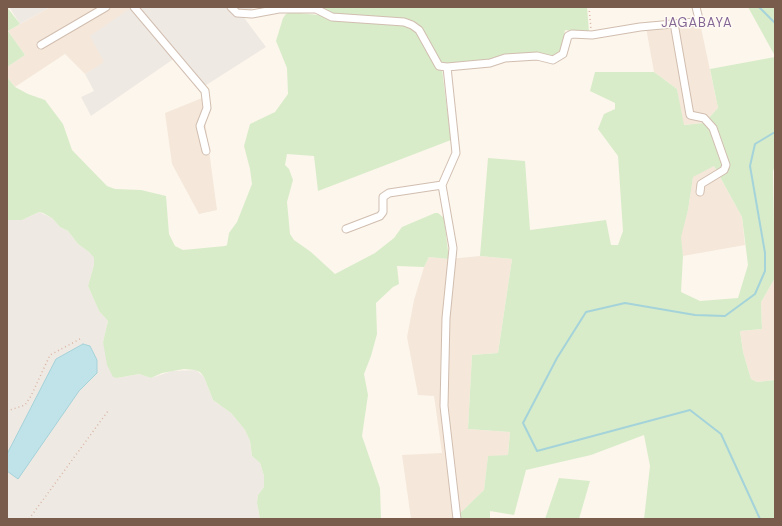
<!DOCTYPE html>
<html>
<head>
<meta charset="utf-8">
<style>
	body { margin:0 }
	#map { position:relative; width:782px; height:526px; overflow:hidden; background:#fdf6ec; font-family:"DM Sans",sans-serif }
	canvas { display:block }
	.frame { position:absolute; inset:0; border:8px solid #7a5c4d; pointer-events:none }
</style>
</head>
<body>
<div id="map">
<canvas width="782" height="526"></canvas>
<div class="frame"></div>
</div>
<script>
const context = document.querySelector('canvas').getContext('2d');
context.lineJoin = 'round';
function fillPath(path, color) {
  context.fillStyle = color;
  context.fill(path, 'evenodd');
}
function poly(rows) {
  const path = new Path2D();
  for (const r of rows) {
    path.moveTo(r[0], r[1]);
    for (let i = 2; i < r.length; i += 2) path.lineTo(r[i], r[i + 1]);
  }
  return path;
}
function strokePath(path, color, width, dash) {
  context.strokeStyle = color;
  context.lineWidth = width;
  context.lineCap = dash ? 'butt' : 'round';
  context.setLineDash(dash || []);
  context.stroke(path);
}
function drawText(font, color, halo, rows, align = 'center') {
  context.font = font + ' "DM Sans",sans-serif';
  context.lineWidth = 3;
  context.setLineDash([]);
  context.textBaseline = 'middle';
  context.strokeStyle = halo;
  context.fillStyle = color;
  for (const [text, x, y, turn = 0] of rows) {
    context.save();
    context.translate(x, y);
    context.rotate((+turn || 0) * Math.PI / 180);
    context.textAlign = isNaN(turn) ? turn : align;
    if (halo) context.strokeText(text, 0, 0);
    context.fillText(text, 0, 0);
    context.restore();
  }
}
fillPath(poly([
	[50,7,132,7,104,63,85,74,65,54,15,87,7,77,7,67,25,55,8,31],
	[699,18,718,108,704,123,683,125,677,89,654,72,645,22],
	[202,98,217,210,199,214,172,164,165,113],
	[714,166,742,217,745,245,683,256,680,237,688,210,693,176],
	[480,256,512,259,498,353,472,355,468,429,510,432,508,455,488,457,484,490,454,519,411,519,402,455,442,453,434,396,418,395,407,337,414,300,424,267,429,257,449,259],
	[775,278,775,380,757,382,751,379,743,352,740,331,762,329,761,302]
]), '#f5e8da');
fillPath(poly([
	[9,7,50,7,20,24],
	[132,7,255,7,242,15,266,47,200,89,175,58,91,116,81,97,94,91,85,74,104,62,90,36],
	[39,212,52,218,60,227,68,231,78,244,89,252,94,258,94,265,88,286,99,311,108,321,103,342,117,378,139,374,151,378,172,371,196,370,204,377,213,400,231,413,245,430,250,441,252,456,260,463,264,476,264,487,258,495,257,503,260,519,7,519,7,220,22,220]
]), '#efe9e4');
fillPath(poly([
	[7,7,20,24,8,31,25,55,7,67],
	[320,7,587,7,589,32,584,33,565,30,561,50,555,58,540,55,442,69,451,140,318,191,314,156,287,154,285,165,289,169,293,180,287,202,290,234,294,240,311,252,335,274,375,253,394,238,402,227,435,213,438,213,444,218,449,259,429,257,424,267,397,266,399,284,393,287,376,303,377,334,371,356,364,374,368,395,362,436,380,488,381,519,260,519,257,503,258,495,264,487,264,476,260,463,252,456,250,441,245,430,231,413,213,400,204,377,200,372,195,370,184,369,162,373,151,378,139,374,117,378,113,377,107,365,103,342,108,321,99,311,88,286,94,265,94,258,89,252,78,244,68,231,60,227,52,218,43,213,39,212,22,220,7,220,7,77,15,87,28,94,45,100,63,124,72,150,107,186,115,189,141,190,166,196,169,234,175,246,183,250,225,246,227,245,229,233,237,222,252,184,250,169,244,146,250,124,275,112,288,94,287,68,276,41,283,18,286,14,290,12,318,15],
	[748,7,775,7,775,56],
	[775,57,775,166,773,171,775,278,761,302,762,329,740,331,743,352,751,379,757,382,775,380,775,519,644,519,650,466,644,435,591,455,526,470,514,515,490,511,490,519,454,519,484,490,488,456,508,455,510,432,468,429,472,355,498,353,512,259,480,256,488,158,525,161,530,230,606,220,611,245,618,245,623,231,618,156,598,129,604,114,615,109,615,103,590,91,595,72,654,72,677,89,684,125,704,123,718,108,710,69],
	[714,166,742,217,748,265,738,298,700,301,681,292,683,256,681,237,688,210,693,177],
	[559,478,590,481,579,519,545,519]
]), '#d8ecc9');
const water = poly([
	[83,344,90,346,97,360,97,373,79,391,18,479,7,471,7,454,56,359,83,344]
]);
fillPath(water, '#bfe3e8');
strokePath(water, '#a5d3da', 1);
strokePath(poly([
	[759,7,775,23],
	[760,519,721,434,690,410,537,451,523,423,557,358,586,312,625,303,695,315,725,316,755,294,765,271,765,253,750,166,755,144,775,132]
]), '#a5d3da', 2);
const street = poly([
	[134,7,205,91,207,108,200,126,206,151],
	[231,7,237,13,252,14,279,9,316,9,332,17,404,22,412,25,419,30,439,66,447,67,490,63,505,58,537,56,553,60,563,54,568,36,572,34,592,35,640,27,695,22,699,19,696,7],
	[674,23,690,115,704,118,713,128,726,165,724,170,701,184,700,192],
	[41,45,106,7],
	[447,67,456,153,442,185,453,248,446,318,444,406,457,519],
	[346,229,380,216,383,212,383,197,389,193,442,185]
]);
strokePath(street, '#d1beb0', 9);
strokePath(poly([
	[589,7,591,29],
	[7,411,25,405,31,396,50,355,80,339],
	[29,519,108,411]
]), '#d9b8a5', 1.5, [1, 3]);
strokePath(street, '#fff', 7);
context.letterSpacing = '1px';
drawText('13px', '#846695', '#fffaf3', [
	["JAGABAYA",697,24]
]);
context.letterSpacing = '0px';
</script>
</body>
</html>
